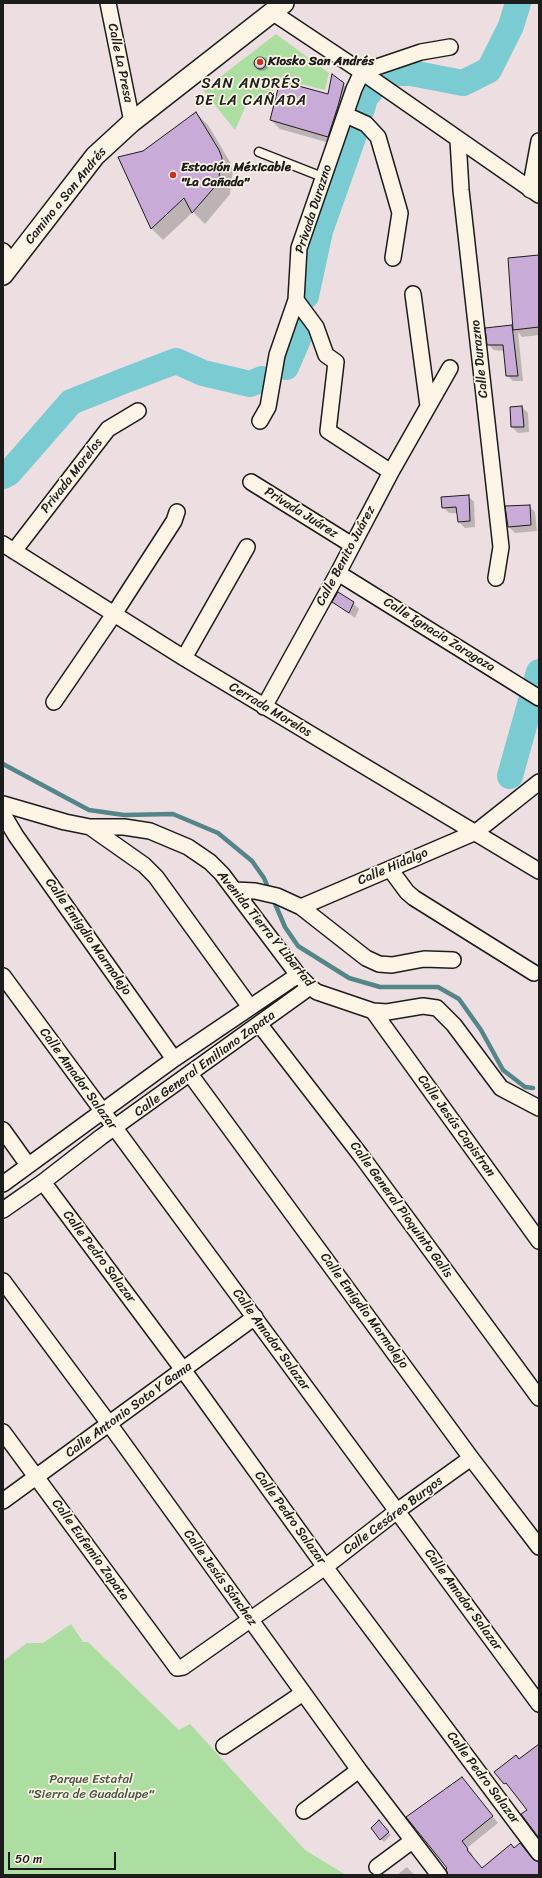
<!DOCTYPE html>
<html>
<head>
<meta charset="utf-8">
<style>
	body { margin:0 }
	#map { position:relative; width:542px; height:1878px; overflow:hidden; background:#eddfe1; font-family:Sriracha,sans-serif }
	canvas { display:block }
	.frame { position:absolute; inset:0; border:4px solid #1c1c1c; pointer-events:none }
	.scale { position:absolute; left:8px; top:1852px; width:108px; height:18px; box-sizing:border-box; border:2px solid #1c1c1c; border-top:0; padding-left:5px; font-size:12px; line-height:14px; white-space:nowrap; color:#1c1c1c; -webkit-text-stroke:3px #fcf5e5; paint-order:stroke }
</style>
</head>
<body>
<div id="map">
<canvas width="542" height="1878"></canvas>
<div class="frame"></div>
<div class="scale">50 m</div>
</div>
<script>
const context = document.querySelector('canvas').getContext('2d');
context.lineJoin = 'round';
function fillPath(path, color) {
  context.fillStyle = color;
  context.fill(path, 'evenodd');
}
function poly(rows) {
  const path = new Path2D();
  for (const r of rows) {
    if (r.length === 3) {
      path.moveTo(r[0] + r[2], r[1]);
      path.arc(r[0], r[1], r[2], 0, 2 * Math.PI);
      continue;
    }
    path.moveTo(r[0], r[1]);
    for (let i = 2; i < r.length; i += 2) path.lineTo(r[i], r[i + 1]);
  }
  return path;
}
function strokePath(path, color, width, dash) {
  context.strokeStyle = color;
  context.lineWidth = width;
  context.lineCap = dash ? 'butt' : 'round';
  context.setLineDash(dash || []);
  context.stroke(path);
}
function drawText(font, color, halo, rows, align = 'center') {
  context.font = font + ' Sriracha,sans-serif';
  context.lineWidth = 3.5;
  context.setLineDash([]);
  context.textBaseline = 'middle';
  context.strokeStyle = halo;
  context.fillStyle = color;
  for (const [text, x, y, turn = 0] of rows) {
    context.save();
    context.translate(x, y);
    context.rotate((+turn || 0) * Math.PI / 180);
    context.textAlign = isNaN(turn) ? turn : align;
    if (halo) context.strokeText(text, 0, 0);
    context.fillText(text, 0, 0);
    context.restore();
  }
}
fillPath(poly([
	[276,34,329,73,325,90,277,78,269,106,248,101,235,130,203,90],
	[71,1624,83,1642,88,1642,179,1730,190,1724,305,1850,346,1875,3,1875,3,1661,27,1643,43,1643]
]), '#abdea0');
fillPath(poly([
	[262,64,7],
	[343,84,352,93,337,145,280,129,271,120,329,95],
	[196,113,208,125,230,162,233,170,230,194,205,224,193,212,163,240,152,229,119,158,143,152],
	[539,256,539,335,522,337,518,332,523,381,513,381,507,375,504,351,494,350,488,344,512,326,514,329],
	[522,407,528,413,529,432,518,433,512,427],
	[468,496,474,502,475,527,465,528,459,522,458,513,449,513,443,507],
	[529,506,535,512,537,531,515,533,509,527],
	[333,602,353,603,359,609,355,618],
	[462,1778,498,1823,467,1848,473,1855,472,1856,482,1869,520,1844,536,1862,539,1862,539,1875,448,1875],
	[382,1824,391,1835,384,1842,381,1839],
	[407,1867,414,1875,397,1875]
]), '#0003');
strokePath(poly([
	[3,764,89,810,124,815,173,814,218,833,252,861,264,878,269,890],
	[510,776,539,686],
	[273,899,285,927,298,946,349,978,380,987,438,987,459,999,481,1030,503,1070,525,1087,533,1088]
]), '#548589', 4.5);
strokePath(poly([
	[387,75,388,73,411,73,463,83,489,70,511,26,518,3],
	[362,109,365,97,370,92],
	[306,296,320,231,355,132],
	[286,367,299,337,301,325],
	[3,476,9,473,71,402,126,380,176,361,203,373,250,384,262,379],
	[510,776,539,672]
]), '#7acbd2', 26);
const building = poly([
	[260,63,6],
	[332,74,344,83,338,106,328,137,270,120,280,81,328,94,332,74],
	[196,112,219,150,222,158,218,183,192,213,184,198,151,229,118,157,143,151,196,112],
	[539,255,539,327,513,330,508,258,539,255],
	[512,325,518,376,506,376,503,345,487,345,485,328,512,325],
	[522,406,524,427,511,427,510,407,522,406],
	[469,495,470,521,458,522,456,507,442,508,441,497,469,495],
	[530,505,531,525,508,527,505,506,530,505],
	[338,592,354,602,349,613,332,602,338,592],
	[539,1744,539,1838,521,1814,527,1810,506,1783,504,1784,494,1772,516,1755,519,1759,539,1744],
	[462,1777,493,1816,462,1841,468,1849,467,1850,482,1868,511,1844,514,1848,520,1843,532,1858,539,1862,539,1875,448,1875,446,1869,447,1868,406,1817,462,1777],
	[379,1820,389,1832,380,1840,371,1828,379,1820]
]);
fillPath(building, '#c9abd7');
strokePath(building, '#1c1c1c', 1);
const service = poly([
	[259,152,325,178]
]);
const minor = poly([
	[108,3,132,122],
	[272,12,362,72,539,195],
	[346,115,366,124,378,137,400,213,393,258],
	[458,140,461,190,501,547,496,578],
	[530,190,539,141],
	[3,251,12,263],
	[413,294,428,406],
	[296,300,316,327,326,355,336,362,328,431,391,472],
	[260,421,268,407,277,355,296,300,299,248,354,89,362,72,421,52,450,47],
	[251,482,352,545],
	[3,544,184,658,539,871],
	[14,551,108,429,138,411],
	[338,573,539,698],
	[184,658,247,547],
	[54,702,114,614,174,521,177,512],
	[264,707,338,573,391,472,450,368],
	[3,804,65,822,90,827,124,827,150,831,188,847,210,862,222,874,298,975,310,987,317,992,373,1011,387,1012,423,1006,437,1008,454,1025,501,1088,539,1108],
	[3,814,16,836,174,1059],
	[90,827,144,865,156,877,250,1007],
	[390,869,407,892,414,898,534,973],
	[234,890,255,891,277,896,301,907,476,832,539,782],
	[301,907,366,958,379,964,392,965,424,959,453,960],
	[3,976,539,1704],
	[373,1011,539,1241],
	[260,1025,362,1157,539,1398],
	[190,1074,471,1458,539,1547],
	[3,1130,28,1165],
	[43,1182,184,1371,325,1567,539,1853],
	[3,1184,174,1059,298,975],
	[3,1210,43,1182,101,1137,310,987],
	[3,1281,110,1425,359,1770,439,1875],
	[3,1432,177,1668,183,1667,325,1567,397,1511,471,1458],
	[3,1501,255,1317],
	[224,1746,303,1693],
	[304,1811,359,1770],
	[377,1867,412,1841]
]);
const tertiary = poly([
	[3,275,95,156,132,122,284,3]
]);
strokePath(service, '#1c1c1c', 11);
strokePath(minor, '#1c1c1c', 18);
strokePath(tertiary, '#1c1c1c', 22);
strokePath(service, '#fcf5e5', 8);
strokePath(minor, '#fcf5e5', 15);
strokePath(tertiary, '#fcf5e5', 19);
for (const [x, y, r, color] of [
	[260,62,4,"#c8321e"],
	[173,175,4,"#c8321e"]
]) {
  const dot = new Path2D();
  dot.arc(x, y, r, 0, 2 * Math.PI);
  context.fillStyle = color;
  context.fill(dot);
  strokePath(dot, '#fcf5e5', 1.5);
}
drawText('bold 13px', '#1c1c1c', '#fcf5e5', [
	["Kiosko San Andrés",268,62],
	["Estación Méxicable",181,168],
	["\"La Cañada\"",181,183]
], 'left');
drawText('13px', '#1c1c1c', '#fcf5e5', [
	["Calle La Presa",120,63,78],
	["Camino a San Andrés",66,196,-51],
	["Privada Durazno",314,209,-72],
	["Calle Durazno",480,359,-96],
	["Privada Morelos",72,476,-52],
	["Privada Juárez",301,513,32],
	["Calle Benito Juárez",346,556,-62],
	["Calle Ignacio Zaragoza",439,635,32],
	["Cerrada Morelos",270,710,31],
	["Calle Hidalgo",393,867,-23],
	["Avenida Tierra Y Libertad",265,929,51],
	["Calle Emigdio Marmolejo",88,937,55],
	["Calle General Emiliano Zapata",205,1064,-36],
	["Calle Amador Salazar",78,1079,54],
	["Calle Jesús Capistran",456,1126,54],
	["Calle General Pioquinto Galis",401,1210,54],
	["Calle Pedro Salazar",99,1257,53],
	["Calle Emigdio Marmolejo",364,1311,54],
	["Calle Amador Salazar",271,1340,54],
	["Calle Antonio Soto Y Gama",129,1410,-36],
	["Calle Cesáreo Burgos",393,1516,-37],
	["Calle Pedro Salazar",290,1518,54],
	["Calle Eufemio Zapata",90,1550,54],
	["Calle Jesús Sánchez",220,1578,54],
	["Calle Amador Salazar",463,1600,54],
	["Calle Pedro Salazar",483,1778,53]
]);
drawText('13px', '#475644', '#fcf5e5', [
	["Parque Estatal",91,1780],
	["\"Sierra de Guadalupe\"",91,1795]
]);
context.letterSpacing = '1px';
drawText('15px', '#1c1c1c', '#fcf5e5', [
	["SAN ANDRÉS",251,84],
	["DE LA CAÑADA",251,101]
]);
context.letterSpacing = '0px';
</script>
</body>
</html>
